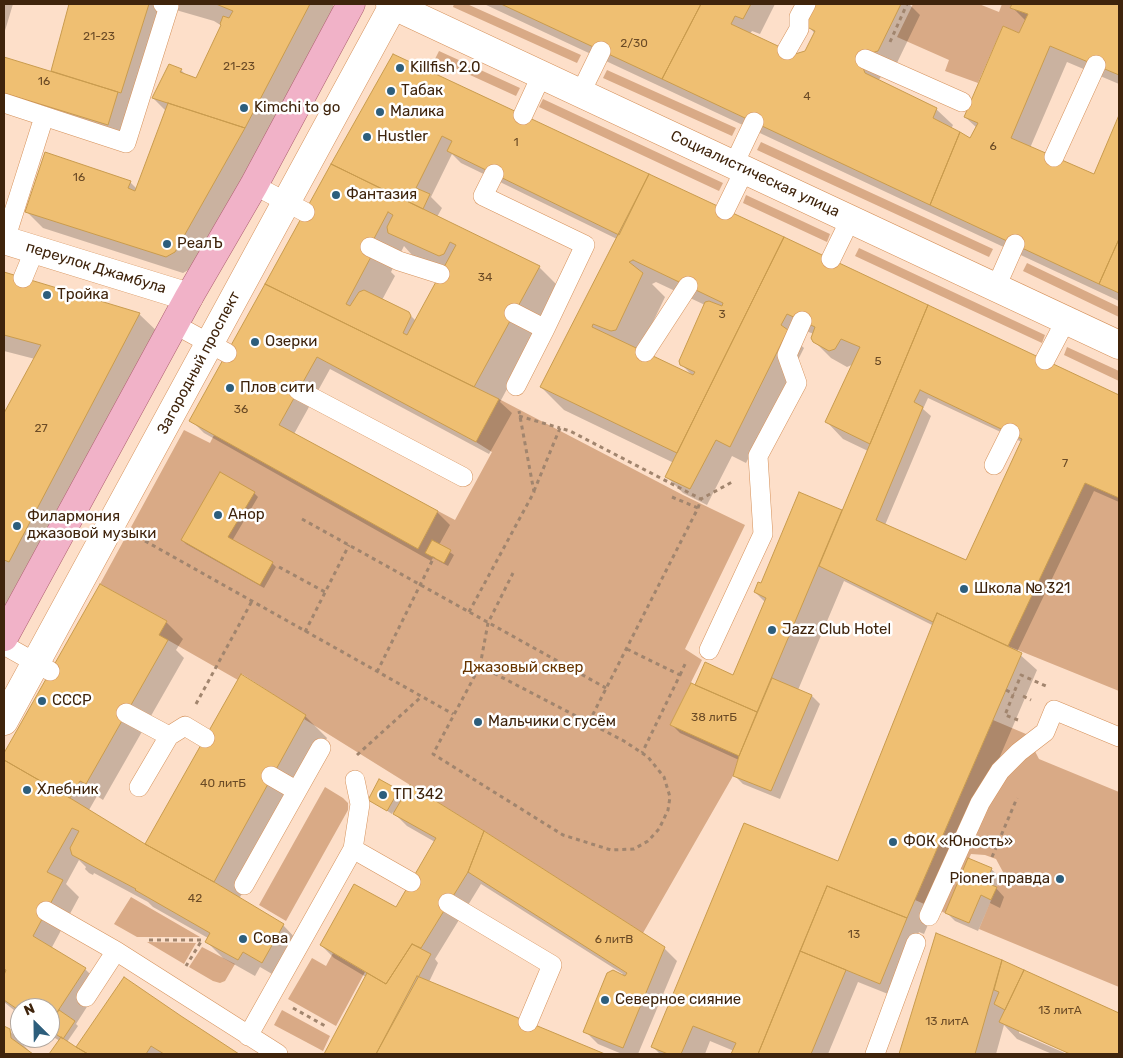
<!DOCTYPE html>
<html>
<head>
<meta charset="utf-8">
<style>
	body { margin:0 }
	#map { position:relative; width:1123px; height:1058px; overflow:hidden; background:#fddfc9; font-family:Rubik,sans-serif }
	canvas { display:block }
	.frame { position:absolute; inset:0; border:5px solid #3f240c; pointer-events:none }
	.north { position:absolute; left:10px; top:998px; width:50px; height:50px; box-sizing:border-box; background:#fff; border:1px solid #b2a79e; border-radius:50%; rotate:337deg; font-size:14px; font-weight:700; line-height:20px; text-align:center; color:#3f240c }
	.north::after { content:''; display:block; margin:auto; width:18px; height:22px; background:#2d5e7c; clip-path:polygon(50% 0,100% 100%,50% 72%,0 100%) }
</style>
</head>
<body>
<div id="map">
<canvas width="1123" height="1058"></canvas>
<div class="frame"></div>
<div class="north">N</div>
</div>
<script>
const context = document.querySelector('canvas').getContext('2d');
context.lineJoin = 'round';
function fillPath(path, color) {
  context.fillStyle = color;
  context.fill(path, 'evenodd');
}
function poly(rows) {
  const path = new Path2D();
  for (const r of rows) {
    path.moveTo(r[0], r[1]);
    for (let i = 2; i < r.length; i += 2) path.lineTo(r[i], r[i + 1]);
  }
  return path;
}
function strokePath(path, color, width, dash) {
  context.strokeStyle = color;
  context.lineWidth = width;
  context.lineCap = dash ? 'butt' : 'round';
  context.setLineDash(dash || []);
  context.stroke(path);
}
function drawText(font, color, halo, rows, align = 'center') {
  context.font = font + ' Rubik,sans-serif';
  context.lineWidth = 5;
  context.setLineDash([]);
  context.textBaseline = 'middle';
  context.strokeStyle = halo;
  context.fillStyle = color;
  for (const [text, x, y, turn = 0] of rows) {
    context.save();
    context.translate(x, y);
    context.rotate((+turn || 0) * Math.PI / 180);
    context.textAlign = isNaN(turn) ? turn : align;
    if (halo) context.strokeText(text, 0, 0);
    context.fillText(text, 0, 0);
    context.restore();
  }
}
fillPath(poly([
	[454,4,467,4,581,55,577,63,453,7],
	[913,4,979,4,999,12,1002,4,1012,4,1010,8,1028,14,1019,33,1003,26,978,83,945,71,949,60,897,37],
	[439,51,520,88,516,96,435,59],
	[607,70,736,128,732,136,603,78],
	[543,99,723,183,719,191,539,107],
	[761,142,993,249,989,257,757,150],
	[746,195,830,234,827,242,743,203],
	[859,248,1045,335,1042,343,855,256],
	[1027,263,1119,307,1119,317,1023,271],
	[1067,347,1119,371,1119,381,1064,355],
	[499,399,683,495,745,525,685,649,702,660,670,725,739,756,733,776,643,933,484,831,304,719,305,715,242,674,238,680,159,635,167,621,100,584,184,430,210,443,214,435,418,549,438,511,455,520,492,452,476,442],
	[1085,483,1119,498,1119,691,1008,646],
	[993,720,1026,734,1039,759,1119,792,1119,987,979,929,1003,872,996,859,985,855,971,854,945,913,915,900],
	[325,787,343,798,348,803,348,810,286,921,259,905],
	[131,897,200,937,137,937,114,924],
	[147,942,196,943,184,964],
	[202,947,235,964,225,981,220,983,213,981,189,967],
	[333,953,365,972,336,1026,288,999,312,958,326,966],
	[282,1010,330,1036,323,1051,274,1025]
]), '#d9aa86');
fillPath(poly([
	[4,4,13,4,4,34],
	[70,4,333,4,333,8,261,144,192,268,183,273,43,228,27,212,130,182,137,189,166,111,153,98,170,66,181,70,187,76,196,80,222,26,214,21,169,8,124,141,4,104,4,58,52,73],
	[484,4,775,4,760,34,752,31,750,34,795,55,805,52,815,34,807,24,817,4,909,4,920,15,895,67,885,71,878,81,936,109,953,125,951,129,971,140,977,128,965,117,1020,34,1026,21,1012,7,1013,4,1119,4,1119,84,1067,62,1030,148,1095,175,1119,118,1119,301],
	[393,56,1119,396,1119,502,1094,491,1017,652,1037,670,924,934,919,932,893,996,858,982,828,1054,733,1054,734,1051,710,1041,705,1054,660,1054,653,1047,838,863,934,626,844,581,798,690,812,696,820,704,780,799,743,784,734,775,739,760,680,733,672,725,700,688,734,677,765,602,755,592,762,585,800,494,843,512,868,451,843,439,827,422,854,364,847,367,831,358,814,341,814,334,803,330,797,342,804,348,746,463,732,456,707,505,683,493,667,477,674,463,564,410,541,387,617,239,461,163,452,154,431,197,442,208,437,217,539,267,561,289,500,402,512,413,489,454,330,369,294,434,437,512,450,525,439,545,454,555,448,566,433,558,431,561,204,433,191,420],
	[404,246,412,255,444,269,416,321,408,313,382,300,395,276,391,272],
	[656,282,705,305,681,364,693,376,639,351,665,297,652,284],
	[928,398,1022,442,967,561,885,525,931,416,923,409],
	[4,273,139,314,162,336,4,636,4,416,35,359,4,351],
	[254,493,258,497,232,541,272,563,276,567,264,588,186,544,182,540],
	[101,585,166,622,183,639,176,650,184,658,103,800,97,796,89,810,146,846,305,716,327,738,239,899,283,925,299,942,279,978,260,967,255,976,223,958,207,942,208,938,153,907,148,902,94,873,93,875,89,873,85,869,86,867,79,860,66,884,79,897,51,949,85,969,101,985,76,1024,78,1026,67,1042,76,1048,124,979,237,1054,50,1054,60,1041,50,1035,50,1008,20,1008,20,1015,4,1002,4,756],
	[380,780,398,791,404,797,664,948,677,961,638,1054,622,1054,598,1044,585,1031,623,974,481,884,435,959,438,963,429,982,602,1054,325,1054,366,977,334,958,321,945,397,909,435,842,407,826,393,812,392,814,369,799],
	[991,869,1000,877,996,888,1004,897,1000,908,990,903,978,931,955,921,947,913],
	[937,934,1119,1014,1119,1054,1073,1054,1019,1030,1019,1033,1067,1054,1052,1054,1017,1039,1004,1025,996,1054,901,1054],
	[4,1027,9,1030,32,1054,4,1054]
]), '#0003');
const building = poly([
	[69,4,149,4,121,93,51,71,69,4],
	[216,4,310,4,245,128,152,98,169,64,182,69,180,72,196,78,221,25,220,24,223,16,229,18,233,11,216,4],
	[501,4,701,4,662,79,501,4],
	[701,4,751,4,743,19,735,16,731,24,795,54,805,51,815,31,807,27,806,24,815,4,901,4,878,51,868,54,862,65,865,73,937,108,933,118,960,132,930,205,662,79,701,4],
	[1012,4,1119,4,1119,75,1050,46,1011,138,1094,174,1119,115,1119,239,1099,284,930,205,960,132,970,138,978,123,964,117,1003,26,1019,33,1028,14,1010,8,1012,4],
	[393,54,649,174,619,235,447,151,452,141,442,136,416,188,430,194,423,209,331,164,393,54],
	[4,57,118,92,108,125,4,93,4,57],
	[168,103,245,128,175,252,166,257,25,212,45,152,131,181,128,188,135,191,168,103],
	[331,164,540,266,474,387,265,284,331,164],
	[388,212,393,215,387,227,388,233,439,256,444,254,450,242,456,245,407,335,403,333,411,316,409,312,364,290,359,292,350,306,346,304,373,253,368,250,388,212],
	[649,174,784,237,677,453,540,387,649,174],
	[633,260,723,303,722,306,709,301,705,302,679,361,680,365,695,372,693,375,592,327,593,324,611,331,616,330,643,273,629,262,633,260],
	[784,237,928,305,870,444,825,422,860,347,841,339,835,349,829,351,813,342,811,338,815,327,787,314,781,325,788,330,730,447,716,440,690,489,665,477,784,237],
	[1119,239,1119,293,1099,284,1119,239],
	[4,272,140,313,9,562,4,560,4,413,41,345,4,335,4,272],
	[265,284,499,399,476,442,317,357,279,425,438,511,418,549,189,421,265,284],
	[928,305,1119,395,1119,498,1085,483,1008,646,937,613,933,622,819,566,928,305],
	[920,390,1022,439,966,560,876,520,923,407,914,402,920,390],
	[220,472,255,492,228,537,273,562,260,585,181,540,220,472],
	[799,492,842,510,757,712,695,685,705,662,733,675,766,598,754,592,758,582,761,583,799,492],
	[432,540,451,550,444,563,425,553,432,540],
	[100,584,167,621,159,635,168,640,86,784,80,781,70,798,4,760,4,753,100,584],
	[937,613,1022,653,907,918,827,886,758,1054,731,1054,736,1043,693,1026,681,1054,668,1054,651,1047,744,823,838,861,937,613],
	[241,674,306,715,214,882,145,844,241,674],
	[772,678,812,695,771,791,733,776,739,756,772,678],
	[691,683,757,712,739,756,670,725,691,683],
	[4,760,70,798,145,844,214,882,284,924,262,963,243,952,238,960,205,942,210,933,135,890,136,889,72,855,70,848,79,831,72,828,47,872,63,880,33,936,86,968,50,1023,50,1008,20,1008,20,1011,4,1000,4,975,6,970,4,969,4,760],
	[379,779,399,790,387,811,368,800,379,779],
	[410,785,484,831,468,872,421,948,412,944,386,984,320,945,354,884,396,907,436,838,393,814,410,785],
	[484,831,665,947,623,1048,583,1032,607,973,613,970,625,976,627,973,468,872,484,831],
	[968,858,992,868,986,883,997,887,991,900,981,895,969,923,945,913,968,858],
	[827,886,907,918,880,984,800,951,827,886],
	[936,933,1002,960,975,1054,899,1054,936,933],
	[412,944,431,954,376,1054,324,1054,367,973,386,984,412,944],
	[800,951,846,970,811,1054,758,1054,800,951],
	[1002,960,1024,970,1005,1010,994,1004,999,992,994,990,1002,960],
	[1024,970,1119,1013,1119,1054,1070,1054,999,1022,1024,970],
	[417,976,605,1054,376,1054,417,976],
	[124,977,181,1016,239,1054,164,1054,151,1046,146,1054,88,1054,76,1047,124,977],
	[59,1010,75,1021,63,1039,50,1030,50,1023,59,1010],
	[4,1026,10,1029,11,1038,33,1054,4,1054,4,1026],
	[61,1037,76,1047,88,1054,49,1054,61,1037]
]);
fillPath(building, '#efbf72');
strokePath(building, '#c99b4d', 1);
const service = poly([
	[787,50,799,29,799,17,806,4],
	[865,59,962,102],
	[581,92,601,51],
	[4,103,126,143,169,6,163,4],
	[523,115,542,74],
	[1054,157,1096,65],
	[734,164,754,122],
	[494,174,483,196,585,245,545,329,514,313],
	[254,185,305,212],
	[725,210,745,169],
	[5,240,44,117],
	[370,247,399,261,440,274],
	[831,259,851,218],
	[23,278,35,249],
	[996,287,1015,244],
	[174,324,227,353],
	[645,352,688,286],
	[1045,360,1066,320],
	[516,386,545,329],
	[298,390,463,477],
	[994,465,1010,433],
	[4,645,50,671],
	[709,650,763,534,758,456,797,383,787,355,802,321],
	[126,713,169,736,185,726,205,738],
	[271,776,297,791],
	[139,787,169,736],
	[353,849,411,882],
	[244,885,321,748],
	[448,903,552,965,528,1022],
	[46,911,116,951,278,1054],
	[929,916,980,803,1000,771,1019,752,1045,732,1054,710,1119,737],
	[86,997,116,951],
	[248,1036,353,849,360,804,355,780],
	[875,1054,916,943]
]);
const minor = poly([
	[4,721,394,4]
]);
const tertiary = poly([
	[390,4,1119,345],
	[4,240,189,297]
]);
const primary = poly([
	[4,637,189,297,254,185,351,4]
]);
strokePath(service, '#d5915a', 20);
strokePath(minor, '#d5915a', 29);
strokePath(tertiary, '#d5915a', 29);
strokePath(primary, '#ac5e6e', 29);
strokePath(poly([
	[890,42,907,4],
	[519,416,560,428],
	[534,491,560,428,570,431,701,499],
	[672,497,698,508],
	[302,519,606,688],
	[138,537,453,714],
	[279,567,325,592],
	[469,612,534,492,519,411],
	[305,632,349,545],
	[627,649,680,675,642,753],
	[480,666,624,741,648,757,664,777,670,797,668,810,659,829,648,841,634,849,611,850,563,835,433,754,480,666],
	[480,666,488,623,513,573],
	[377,672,434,557],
	[680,675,686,662],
	[1006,690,1014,694],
	[1023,696,1031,700],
	[196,704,252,601],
	[1018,720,1005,715,1021,675,1046,686],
	[589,722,698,508,701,499,734,481],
	[357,755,421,697],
	[992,857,1017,798],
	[149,940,202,940,186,966],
	[293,1008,327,1027]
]), '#a1856e', 3, [4, 4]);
strokePath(service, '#fff', 19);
strokePath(minor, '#fff', 28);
strokePath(tertiary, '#fff', 28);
strokePath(primary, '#f1b2c8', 28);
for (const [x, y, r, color] of [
	[400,68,5,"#2d5e7c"],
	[391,91,5,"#2d5e7c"],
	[244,108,5,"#2d5e7c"],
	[380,112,5,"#2d5e7c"],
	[367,137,5,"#2d5e7c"],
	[336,195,5,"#2d5e7c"],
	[167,244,5,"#2d5e7c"],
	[47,295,5,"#2d5e7c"],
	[255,342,5,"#2d5e7c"],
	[230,388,5,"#2d5e7c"],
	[218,515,5,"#2d5e7c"],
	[17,526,5,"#2d5e7c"],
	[964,589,5,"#2d5e7c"],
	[772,630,5,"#2d5e7c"],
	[42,701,5,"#2d5e7c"],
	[478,722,5,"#2d5e7c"],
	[27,790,5,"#2d5e7c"],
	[383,795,5,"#2d5e7c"],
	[893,842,5,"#2d5e7c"],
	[1060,879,5,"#2d5e7c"],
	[243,939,5,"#2d5e7c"],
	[605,1000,5,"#2d5e7c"]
]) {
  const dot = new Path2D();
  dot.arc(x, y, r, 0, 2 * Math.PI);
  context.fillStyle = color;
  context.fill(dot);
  strokePath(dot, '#fff', 2);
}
drawText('12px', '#6b4b26', null, [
	["21-23",99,37],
	["2/30",634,44],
	["21-23",239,67],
	["16",44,82],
	["4",807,97],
	["1",516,143],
	["6",993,147],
	["16",79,178],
	["34",485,278],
	["3",722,315],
	["5",878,362],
	["36",241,410],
	["27",41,429],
	["7",1065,464],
	["38 литБ",714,718],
	["40 литБ",223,784],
	["42",195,899],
	["13",854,935],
	["6 литВ",614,940],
	["13 литА",1060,1011],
	["13 литА",947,1022]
]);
drawText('15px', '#3f240c', '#fff', [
	["Killfish 2.0",410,68],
	["Табак",401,91],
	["Kimchi to go",254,108],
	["Малика",390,112],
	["Hustler",377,137],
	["Фантазия",346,195],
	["РеалЪ",177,244],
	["Тройка",57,295],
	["Озерки",265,342],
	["Плов сити",240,388],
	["Анор",228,515],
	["Филармония",27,517],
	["джазовой музыки",27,534],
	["Школа № 321",974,589],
	["Jazz Club Hotel",782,630],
	["СССР",52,701],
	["Мальчики с гусём",488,722],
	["Хлебник",37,790],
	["ТП 342",393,795],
	["ФОК «Юность»",903,842],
	["Pioner правда",1050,879,"right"],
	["Сова",253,939],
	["Северное сияние",615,1000]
], 'left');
drawText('15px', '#3f240c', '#fff', [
	["Социалистическая улица",755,174,25],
	["переулок Джамбула",96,268,17],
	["Загородный проспект",199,363,-62]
]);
drawText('15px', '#683500', '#fff', [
	["Джазовый сквер",523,668]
]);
</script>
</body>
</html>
